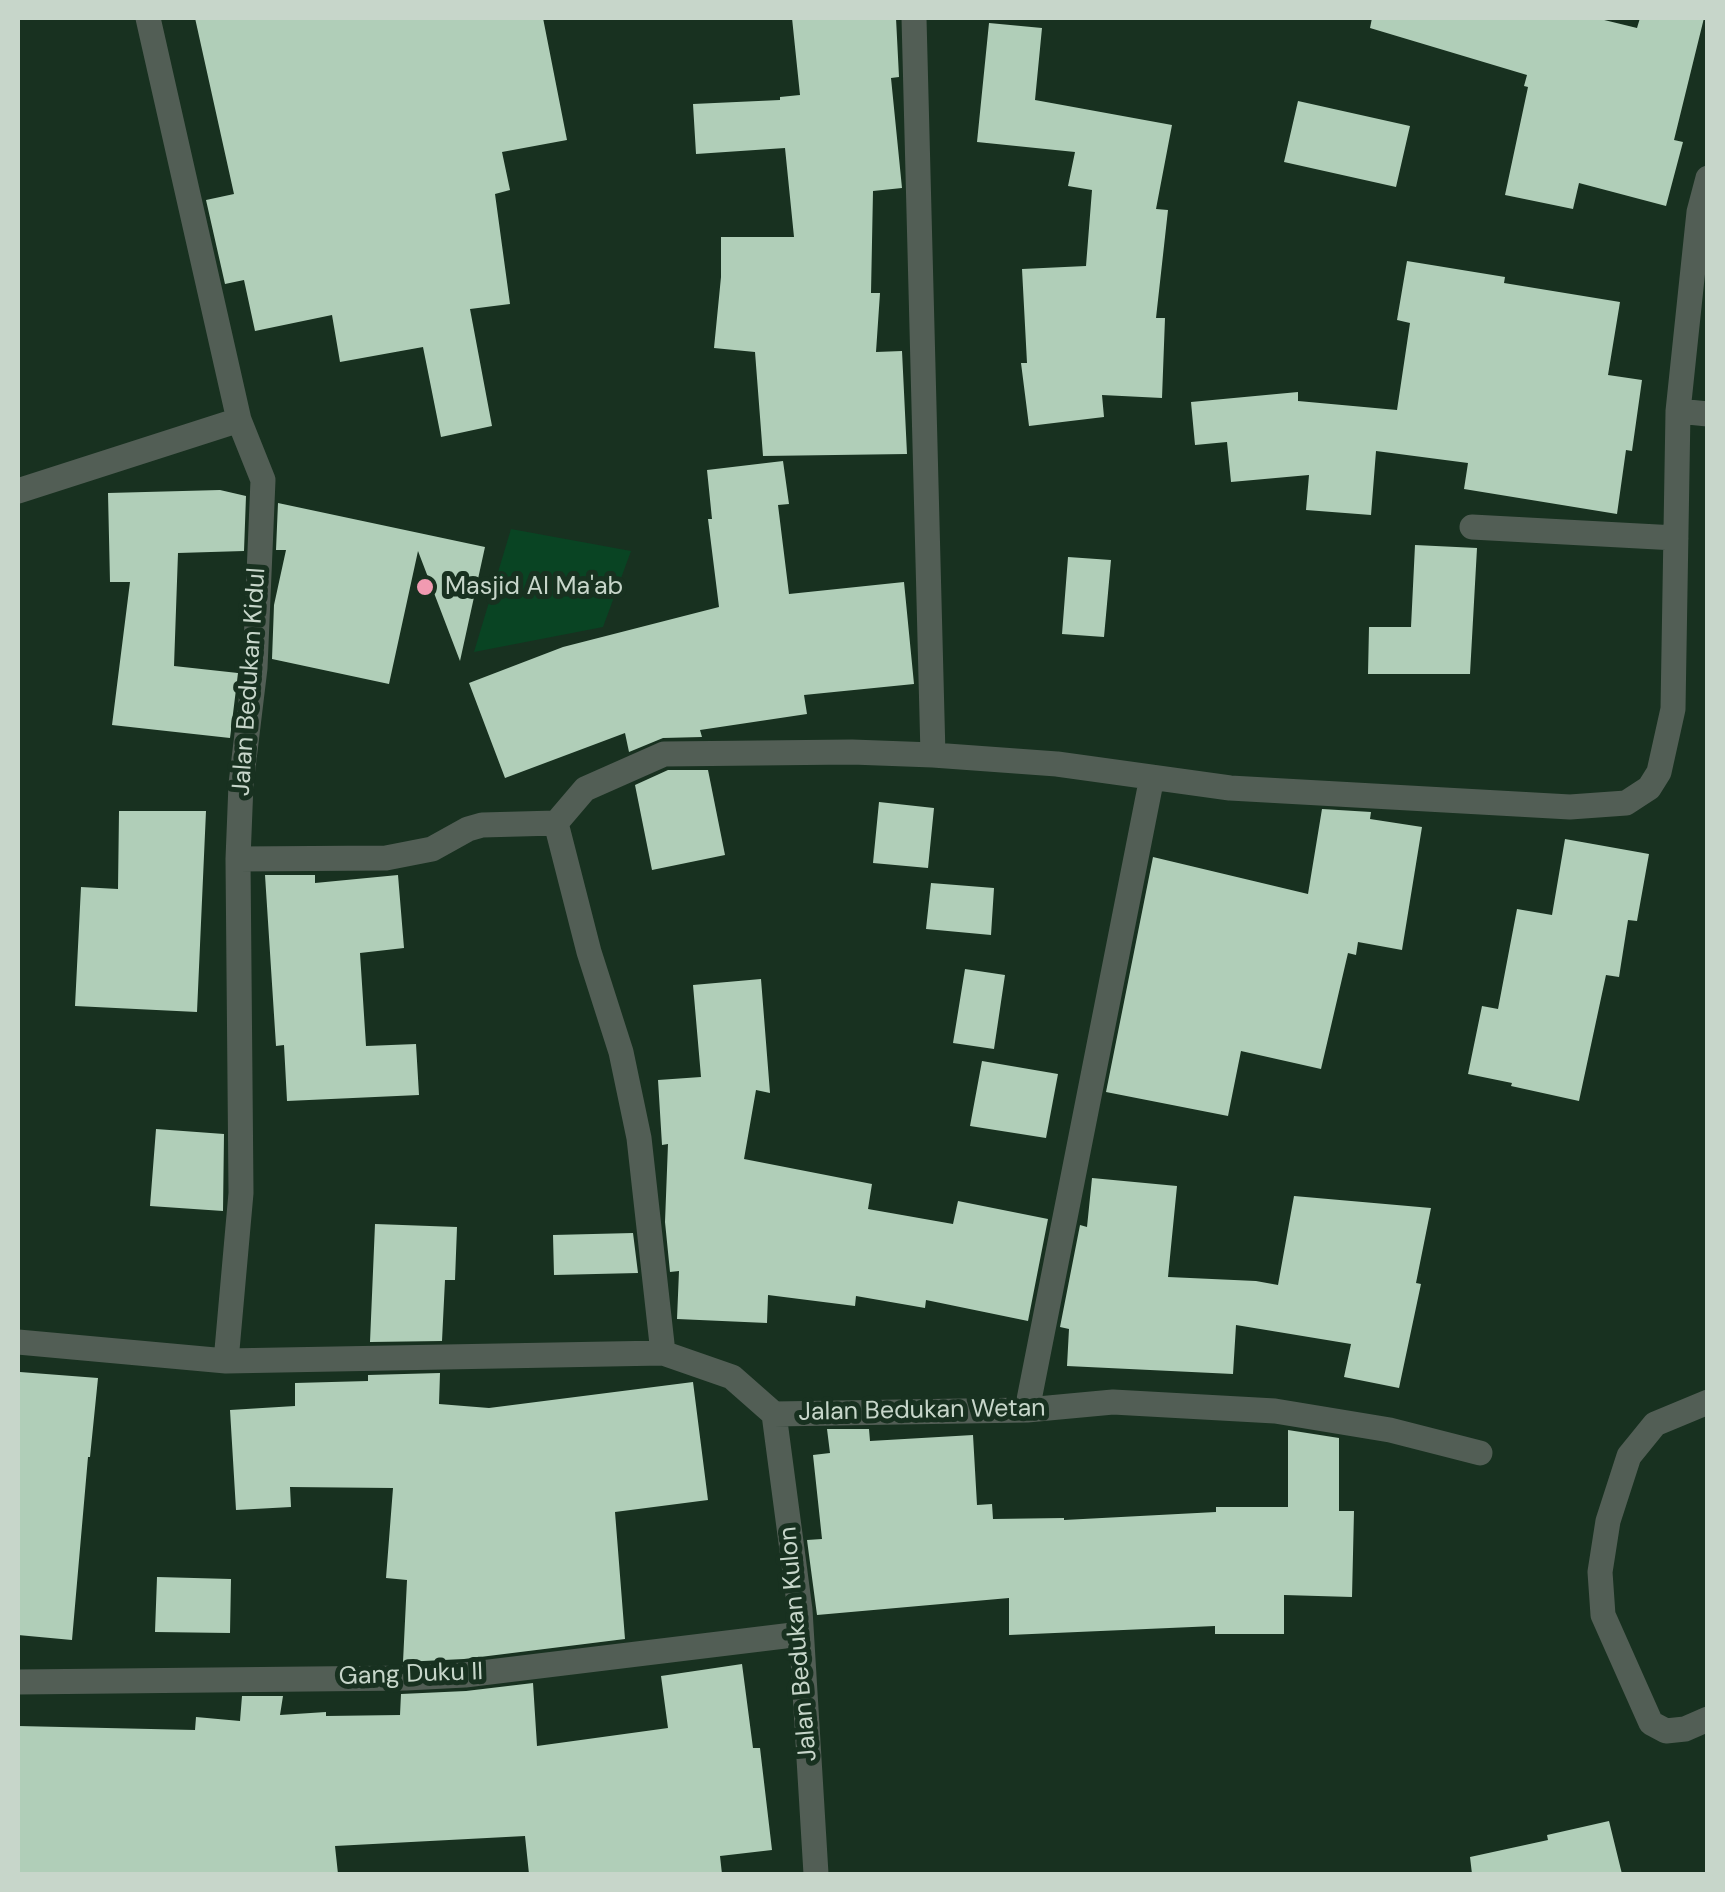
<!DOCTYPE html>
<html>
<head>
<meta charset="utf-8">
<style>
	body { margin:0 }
	#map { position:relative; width:1725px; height:1892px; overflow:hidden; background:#183120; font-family:"DM Sans",sans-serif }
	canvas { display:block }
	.frame { position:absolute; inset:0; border:20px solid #c7d6ca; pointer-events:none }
</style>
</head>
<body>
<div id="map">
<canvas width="1725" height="1892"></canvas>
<div class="frame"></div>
</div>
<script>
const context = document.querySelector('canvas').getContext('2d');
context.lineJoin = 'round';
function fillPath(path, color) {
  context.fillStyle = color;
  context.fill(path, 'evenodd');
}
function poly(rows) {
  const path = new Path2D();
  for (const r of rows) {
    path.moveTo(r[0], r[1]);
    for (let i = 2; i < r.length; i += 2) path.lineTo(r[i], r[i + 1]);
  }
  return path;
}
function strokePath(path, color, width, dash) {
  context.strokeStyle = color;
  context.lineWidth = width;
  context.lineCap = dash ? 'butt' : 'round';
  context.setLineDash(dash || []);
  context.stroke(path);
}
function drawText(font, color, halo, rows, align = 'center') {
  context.font = font + ' "DM Sans",sans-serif';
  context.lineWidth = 10;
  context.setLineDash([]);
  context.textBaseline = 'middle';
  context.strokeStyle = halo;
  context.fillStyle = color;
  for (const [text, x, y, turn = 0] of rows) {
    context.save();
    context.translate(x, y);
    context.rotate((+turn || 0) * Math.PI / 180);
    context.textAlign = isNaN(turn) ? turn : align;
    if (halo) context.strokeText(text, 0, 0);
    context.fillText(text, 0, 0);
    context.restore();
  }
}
fillPath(poly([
	[511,529,631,551,603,627,474,652]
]), '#094423');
fillPath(poly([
	[195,18,543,18,567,140,502,152,510,190,495,194,510,304,470,309,492,426,441,437,423,347,340,362,332,315,255,331,244,280,225,284,206,200,234,194],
	[792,18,896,18,899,77,891,78,902,188,873,191,871,293,880,293,876,352,902,351,907,454,763,456,755,352,714,348,721,277,721,237,794,237,785,148,696,154,693,104,780,100,780,97,800,95],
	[1372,18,1596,18,1637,28,1640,18,1704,18,1674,140,1683,142,1666,206,1579,183,1573,209,1505,195,1528,87,1524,86,1527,75,1370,28],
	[989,23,1042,28,1035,100,1172,125,1156,209,1168,210,1156,318,1165,318,1162,398,1102,395,1104,417,1029,426,1021,363,1027,363,1022,269,1086,266,1092,190,1068,186,1075,152,977,142],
	[1298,101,1410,126,1396,187,1284,162],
	[1407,261,1505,277,1504,283,1620,302,1608,375,1642,380,1632,451,1626,450,1617,514,1464,489,1468,463,1376,451,1371,515,1306,510,1309,475,1231,482,1227,442,1195,445,1191,402,1298,392,1298,401,1397,410,1410,323,1397,320],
	[783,461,789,504,778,505,789,594,904,582,914,684,804,695,807,714,700,730,702,737,663,738,629,752,625,733,505,778,469,683,563,647,719,607,708,519,712,519,707,470],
	[220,490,246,496,244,551,178,553,174,666,238,673,230,738,112,725,130,582,110,582,108,493],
	[278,503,485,547,460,661,418,551,389,684,272,659,274,605,286,550,276,550],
	[1415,545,1477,548,1470,674,1368,674,1369,627,1411,627],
	[1068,557,1111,560,1104,637,1062,634],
	[668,770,708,770,725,855,652,870,635,785],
	[879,802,934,808,928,868,873,863],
	[1322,809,1371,812,1370,819,1422,827,1402,950,1358,942,1356,955,1348,953,1321,1069,1241,1051,1228,1116,1106,1092,1153,857,1308,894],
	[119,811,206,811,197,1012,75,1006,81,887,118,889],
	[1565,839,1649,854,1637,921,1628,920,1619,977,1606,975,1579,1101,1511,1086,1512,1083,1468,1074,1482,1006,1498,1009,1517,909,1552,915],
	[265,875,315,875,315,883,398,875,404,948,360,953,366,1046,416,1044,419,1095,287,1101,284,1045,276,1046],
	[931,883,994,888,991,935,926,929],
	[965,969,1005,975,994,1049,953,1043],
	[761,979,770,1093,756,1090,744,1159,872,1184,868,1209,953,1224,958,1201,1048,1219,1028,1321,926,1300,925,1308,856,1296,855,1306,768,1295,767,1323,677,1319,679,1271,670,1272,665,1222,668,1144,662,1145,658,1080,701,1077,693,985],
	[982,1061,1058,1074,1046,1138,970,1126],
	[156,1129,224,1134,223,1211,150,1206],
	[1092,1178,1177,1186,1168,1277,1256,1281,1278,1285,1294,1196,1431,1208,1416,1283,1421,1284,1399,1388,1344,1377,1351,1344,1236,1325,1233,1374,1067,1366,1069,1329,1060,1327,1080,1225,1087,1227],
	[375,1224,457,1227,455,1280,445,1280,442,1341,370,1342],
	[633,1233,638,1273,554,1275,553,1235],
	[20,1372,98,1378,90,1457,88,1457,72,1640,18,1635,18,1409],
	[440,1373,439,1404,489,1408,693,1382,708,1500,615,1512,625,1639,464,1659,403,1662,407,1580,386,1578,393,1488,290,1487,291,1507,236,1510,230,1410,295,1406,295,1383,368,1381,368,1375],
	[827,1429,869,1429,870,1441,973,1435,977,1505,992,1504,993,1519,1064,1518,1064,1520,1216,1512,1216,1507,1288,1507,1288,1430,1339,1438,1339,1511,1354,1511,1352,1597,1284,1595,1284,1634,1215,1634,1215,1626,1009,1635,1009,1598,817,1615,807,1540,822,1539,813,1455,830,1453],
	[157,1577,231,1579,230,1633,155,1632],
	[742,1664,753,1748,760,1748,772,1850,720,1856,722,1874,529,1874,525,1836,335,1846,338,1874,18,1874,18,1726,195,1730,196,1717,240,1721,242,1696,283,1696,280,1715,326,1712,326,1716,400,1715,401,1694,466,1691,533,1683,537,1746,668,1728,661,1676],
	[1609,1821,1622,1874,1472,1874,1470,1857,1548,1840,1547,1835]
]), '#b0ceb8');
strokePath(poly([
	[148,18,239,420,263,480,255,668,241,784,238,859,241,1193,226,1361],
	[914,18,933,755],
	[1678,411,1708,414],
	[18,491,239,420],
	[1472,527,1676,538],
	[556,823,589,952,621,1052,639,1138,663,1353],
	[238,859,386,858,432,849,468,829,482,825,556,823,585,789,664,754,852,752,933,755,1057,764,1230,788,1570,807,1626,803,1649,788,1659,772,1673,709,1678,411,1699,212,1708,178],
	[18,1342,226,1361,663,1353,732,1377,774,1414,1027,1410,1113,1402,1275,1411,1390,1430,1480,1453],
	[1708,1402,1655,1424,1629,1456,1608,1521,1600,1572,1603,1615,1651,1723,1666,1731,1685,1729,1708,1719],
	[1027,1410,1152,777],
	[774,1414,800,1610,816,1874],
	[18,1682,406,1678,465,1675,801,1634]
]), '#525e55', 25);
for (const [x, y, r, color] of [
	[425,587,10,"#f19ab1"]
]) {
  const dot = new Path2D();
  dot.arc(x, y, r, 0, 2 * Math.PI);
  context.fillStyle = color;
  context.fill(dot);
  strokePath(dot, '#183120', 4);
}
drawText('25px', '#c7d6ca', '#183120', [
	["Masjid Al Ma'ab",445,587]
], 'left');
drawText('25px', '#c7d6ca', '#183120', [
	["Jalan Bedukan Kidul",250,682,-86],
	["Jalan Bedukan Wetan",922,1411,-1],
	["Jalan Bedukan Kulon",799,1644,-95],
	["Gang Duku II",411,1675,-2]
]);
</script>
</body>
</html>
